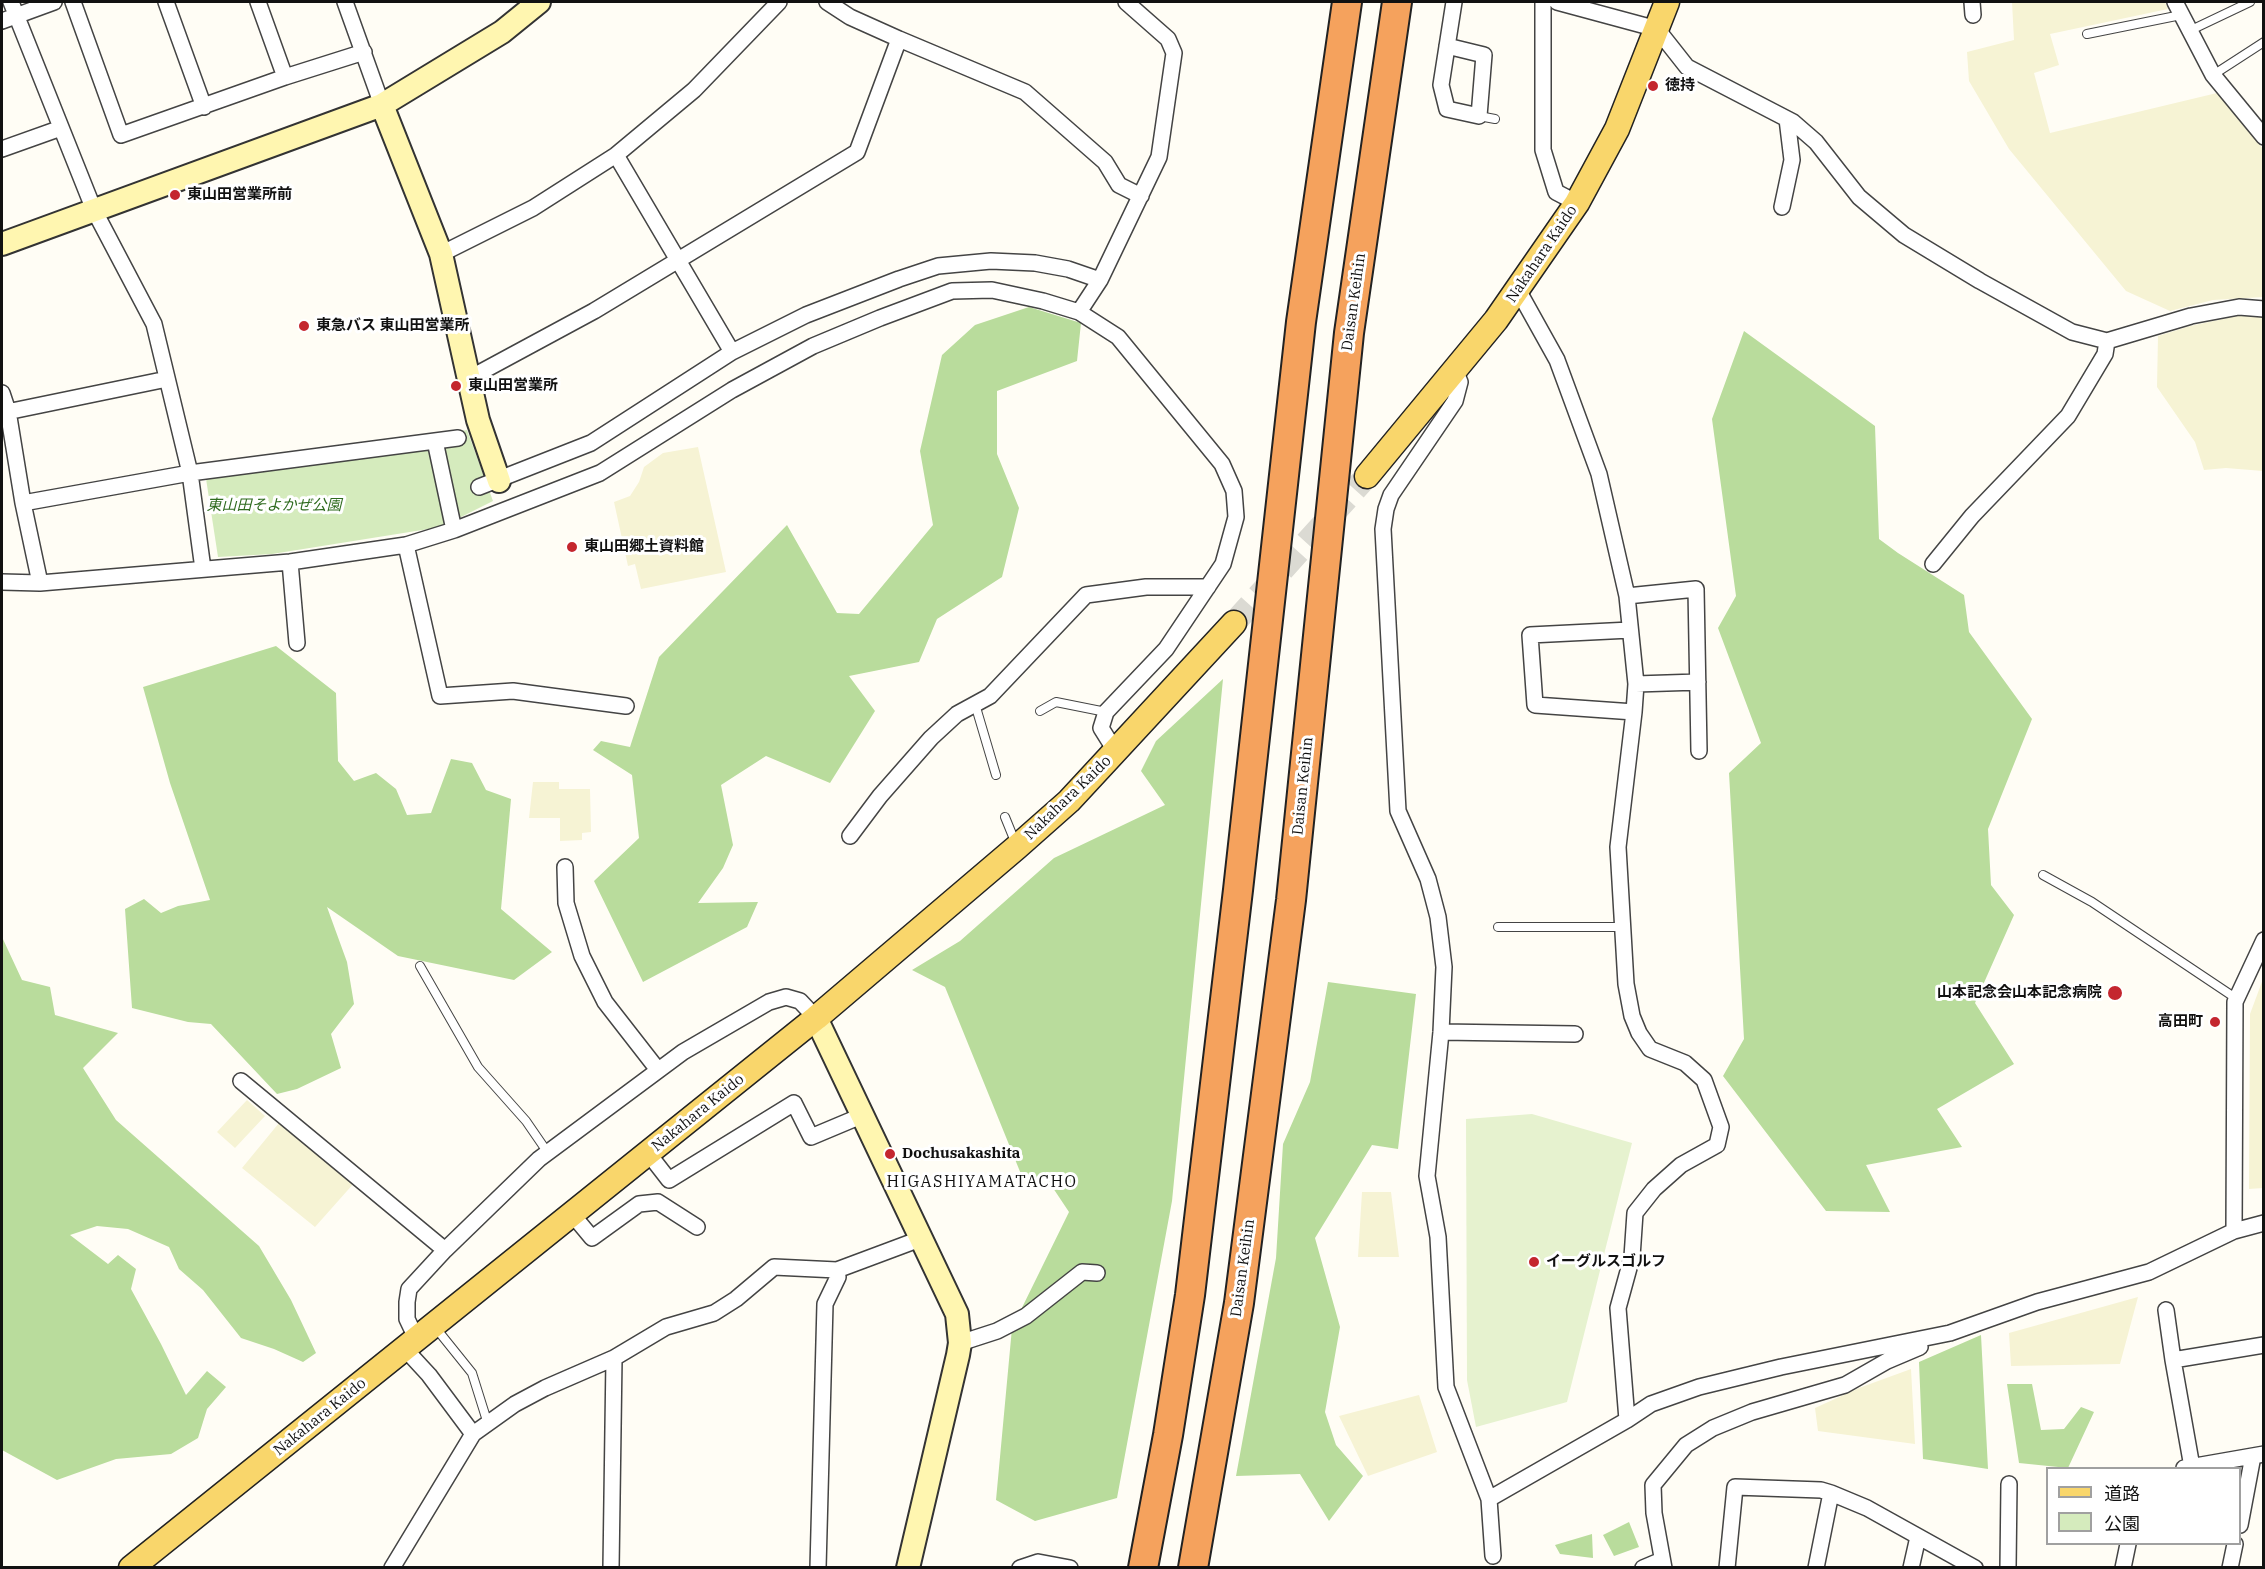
<!DOCTYPE html>
<html>
<head>
<meta charset="utf-8">
<style>
	body { margin:0 }
	#map { position:relative; width:2265px; height:1569px; overflow:hidden; background:#fffdf5; font-family:"IBM Plex Serif","Noto Sans JP",serif }
	canvas { display:block }
	.frame { position:absolute; inset:0; border:3px solid #111; pointer-events:none }
	.legend { position:absolute; left:2046px; top:1467px; width:195px; height:78px; box-sizing:border-box; background:#fff; border:2px solid #a0a0a0; margin:0; padding:8px 10px; list-style:none; font-size:18px; color:#111 }
	.legend li { display:flex; align-items:center; gap:12px; height:30px }
	.legend b { width:30px; border:2px solid #a0a0a0 }
</style>
</head>
<body>
<div id="map">
<canvas width="2265" height="1569"></canvas>
<div class="frame"></div>
<ul class="legend">
<li><b style="height:8px;background:#f9d66b"></b>道路</li>
<li><b style="height:16px;background:#d5ebbd"></b>公園</li>
</ul>
</div>
<script>
const context = document.querySelector('canvas').getContext('2d');
context.lineJoin = 'round';
function fillPath(path, color) {
  context.fillStyle = color;
  context.fill(path, 'evenodd');
}
function poly(rows) {
  const path = new Path2D();
  for (const r of rows) {
    path.moveTo(r[0], r[1]);
    for (let i = 2; i < r.length; i += 2) path.lineTo(r[i], r[i + 1]);
  }
  return path;
}
function strokePath(path, color, width, dash) {
  context.strokeStyle = color;
  context.lineWidth = width;
  context.lineCap = dash ? 'butt' : 'round';
  context.setLineDash(dash || []);
  context.stroke(path);
}
function drawText(font, color, halo, rows, align = 'center') {
  context.font = font + ' "IBM Plex Serif","Noto Sans JP",serif';
  context.lineWidth = 6;
  context.setLineDash([]);
  context.textBaseline = 'middle';
  context.strokeStyle = halo;
  context.fillStyle = color;
  for (const [text, x, y, turn = 0] of rows) {
    context.save();
    context.translate(x, y);
    context.rotate((+turn || 0) * Math.PI / 180);
    context.textAlign = isNaN(turn) ? turn : align;
    if (halo) context.strokeText(text, 0, 0);
    context.fillText(text, 0, 0);
    context.restore();
  }
}
fillPath(poly([
	[2012,2,2165,2,2168,9,2050,34,2059,65,2034,73,2050,133,2217,93,2263,149,2263,297,2213,300,2170,311,2126,291,2009,149,1969,81,1967,52,2014,40],
	[2242,315,2263,316,2263,471,2226,468,2204,470,2195,442,2157,387,2158,336,2190,326],
	[698,447,726,572,641,589,635,564,628,566,614,502,630,496,639,482,644,467,663,453],
	[533,782,559,782,559,789,590,789,591,832,582,833,582,840,560,841,560,818,529,818],
	[2263,979,2263,1188,2249,1189,2250,1014],
	[247,1100,265,1116,235,1148,217,1132],
	[279,1123,355,1182,315,1227,242,1168],
	[1362,1192,1391,1192,1399,1257,1358,1257],
	[2138,1297,2120,1364,2011,1366,2009,1333],
	[1911,1369,1915,1444,1818,1431,1815,1408,1859,1388],
	[1419,1395,1437,1452,1368,1476,1339,1416]
]), '#f6f3d4');
fillPath(poly([
	[467,430,493,501,441,527,272,554,218,557,205,472]
]), '#d5ebbd');
fillPath(poly([
	[1029,307,1081,323,1077,361,997,391,997,454,1019,508,1002,577,937,619,919,662,849,676,875,711,830,783,766,756,721,785,733,845,723,868,698,903,758,902,747,927,643,982,594,881,639,838,632,775,593,750,601,741,630,747,659,657,787,525,837,613,859,614,933,525,920,451,942,355,975,325],
	[1744,331,1875,426,1879,539,1898,553,1964,595,1969,632,2032,719,1988,829,1991,885,2014,915,1975,1003,2014,1064,1937,1109,1962,1147,1866,1165,1890,1212,1826,1211,1723,1076,1744,1039,1729,773,1761,743,1718,628,1736,596,1712,419],
	[276,646,336,693,338,761,354,781,376,773,396,789,407,815,431,813,451,759,472,763,486,790,511,799,501,909,552,952,514,980,398,956,327,907,347,962,354,1004,331,1034,341,1068,297,1089,277,1094,211,1024,188,1022,132,1008,125,909,144,899,161,913,178,906,210,900,170,783,143,687],
	[1223,679,1172,1201,1117,1498,1035,1521,996,1500,1012,1328,1069,1212,1047,1179,1023,1179,945,987,912,970,960,941,1054,858,1165,805,1141,771,1156,741],
	[2,937,22,980,50,987,55,1015,118,1033,83,1068,116,1120,259,1246,291,1300,316,1353,303,1362,274,1349,241,1338,203,1290,179,1269,169,1247,128,1229,97,1226,70,1235,108,1264,118,1255,136,1269,131,1289,161,1344,186,1395,207,1371,226,1387,207,1409,198,1438,171,1454,116,1459,57,1480,2,1450],
	[1328,982,1416,994,1398,1149,1372,1145,1315,1238,1340,1327,1325,1412,1336,1445,1363,1476,1329,1521,1300,1474,1236,1476,1276,1258,1283,1144,1310,1082],
	[1981,1335,1988,1469,1923,1459,1919,1362],
	[2007,1384,2032,1384,2041,1430,2064,1429,2081,1407,2094,1412,2068,1468,2019,1463],
	[1629,1522,1639,1547,1614,1556,1603,1535],
	[1592,1534,1593,1558,1560,1554,1555,1545]
]), '#b9dc9c');
fillPath(poly([
	[1532,1114,1632,1143,1567,1402,1476,1427,1467,1380,1466,1119]
]), '#e6f2cf');
strokePath(poly([
	[1234,623,1367,476]
]), '#dbdad3', 24, [24, 12]);
const lane = poly([
	[2189,31,2250,2],
	[2087,34,2181,15],
	[2213,75,2264,42],
	[1479,116,1495,119],
	[975,704,996,775],
	[1040,711,1056,702,1106,712],
	[1005,817,1016,844],
	[2043,875,2092,902,2237,999],
	[1498,927,1622,927],
	[420,966,478,1067,526,1121,548,1153],
	[435,1327,472,1373,488,1424]
]);
const street = poly([
	[11,2,94,210,154,324,190,473,203,569],
	[73,2,121,135,285,77,364,52],
	[166,2,204,107],
	[258,2,285,77],
	[345,2,382,105],
	[827,2,850,17,899,39,1025,92,1105,162,1119,185,1141,196],
	[1543,2,1543,150,1556,192,1577,203],
	[1557,2,1657,29,1687,67,1793,122,1816,142,1859,197,1904,235,1980,281,2072,332,2107,341,2191,316,2239,307,2264,309],
	[1972,2,1973,15],
	[2175,2,2213,75,2264,137],
	[2,21,54,2],
	[1447,46,1484,55,1479,116,1447,109,1441,85,1454,2],
	[2,149,61,128],
	[616,155,732,352],
	[1782,207,1792,160,1787,119],
	[441,254,533,208,616,155,694,90,779,2],
	[1518,290,1557,360,1599,474,1627,596,1636,684,1634,712,1618,847,1626,984,1632,1016,1639,1033,1650,1049,1685,1063,1704,1080,1721,1127,1717,1145,1681,1165,1654,1189,1635,1213,1632,1257,1618,1308,1627,1420],
	[1079,312,1100,280,1159,157,1174,53,1168,39,1126,2],
	[1454,368,1460,382,1455,401,1391,495,1386,509,1383,529,1398,811,1428,879,1438,917,1444,967,1441,1032,1427,1176,1438,1237,1446,1387,1489,1499,1493,1556],
	[468,379,594,311,857,152,899,39],
	[2,393,8,411,23,503,40,583],
	[2,413,167,379],
	[479,487,591,443,732,352,806,315,899,279,938,266,991,261,1035,263,1068,269,1100,280],
	[23,503,190,473,435,441],
	[454,530,435,441,458,438],
	[406,545,440,696,513,691,626,706],
	[290,562,297,643],
	[1933,564,1972,516,2068,416,2105,354,2107,341],
	[2,582,40,583,290,562,406,545,454,530,600,473,732,390,813,346,880,318,952,291,992,290,1043,301,1079,312,1118,337,1222,464,1234,491,1236,517,1223,564,1166,649,1106,712,1101,728,1116,752],
	[1627,596,1696,589,1699,751],
	[1630,630,1530,635,1535,705,1634,712],
	[1636,684,1698,682],
	[850,836,880,796,931,738,957,714,990,696,1086,595,1146,587,1208,587],
	[565,867,566,903,582,956,605,1002,658,1070],
	[1441,1032,1575,1034],
	[241,1081,445,1250],
	[648,1153,669,1180,794,1103,811,1137,861,1116],
	[572,1214,592,1238,639,1204,658,1202,697,1227],
	[2234,1231,2235,1002,2264,940],
	[2166,1310,2173,1360,2192,1467],
	[417,1340,407,1319,407,1302,409,1289,445,1250,539,1159,683,1052,769,1002,786,997,800,1001,816,1018],
	[960,1343,997,1331,1026,1316,1082,1272,1097,1273],
	[405,1349,429,1375,473,1434],
	[2173,1360,2264,1345],
	[2184,1468,2264,1454],
	[1489,1499,1627,1420,1651,1404,1699,1387,1781,1367,1950,1333,2037,1302,2149,1272,2234,1231,2264,1223],
	[2240,1525,2253,1456],
	[392,1568,473,1434,515,1404,545,1388,614,1358,666,1327,714,1313,736,1299,774,1267,837,1270],
	[611,1568,614,1358],
	[818,1568,825,1304,838,1277,837,1270,920,1239],
	[1020,1568,1038,1562,1070,1568],
	[1643,1568,1662,1560],
	[1664,1568,1654,1513,1653,1485,1686,1445,1713,1428,1752,1412,1845,1385,1887,1361,1920,1347],
	[1727,1568,1735,1487,1821,1490,1831,1493,1867,1508,1975,1568],
	[1816,1568,1831,1493],
	[1911,1568,1918,1537],
	[2008,1568,2009,1484],
	[2123,1568,2128,1544],
	[2230,1568,2235,1544]
]);
const secondary = poly([
	[382,105,441,254,478,420,499,481],
	[2,244,382,105,502,32,539,2],
	[816,1018,957,1314,960,1343,958,1355,908,1568]
]);
const primary = poly([
	[1367,476,1496,320,1577,203,1617,129,1667,2],
	[131,1568,816,1018,1017,847,1069,801,1234,623]
]);
const highway = poly([
	[1143,1568,1168,1435,1190,1295,1238,890,1301,322,1347,2],
	[1193,1568,1239,1303,1291,900,1349,333,1397,2]
]);
strokePath(lane, '#444', 10);
strokePath(street, '#444', 18);
strokePath(secondary, '#333', 26);
strokePath(primary, '#222', 27);
strokePath(highway, '#222', 32);
strokePath(lane, '#fff', 8);
strokePath(street, '#fff', 15);
strokePath(secondary, '#fff6b0', 22);
strokePath(primary, '#f9d66b', 24);
strokePath(highway, '#f5a25d', 28);
for (const [x, y, r, color] of [
	[1653,86,6,"#c4262e"],
	[175,195,6,"#c4262e"],
	[304,326,6,"#c4262e"],
	[456,386,6,"#c4262e"],
	[572,547,6,"#c4262e"],
	[2115,993,8,"#c4262e"],
	[2215,1022,6,"#c4262e"],
	[890,1154,6,"#c4262e"],
	[1534,1262,6,"#c4262e"]
]) {
  const dot = new Path2D();
  dot.arc(x, y, r, 0, 2 * Math.PI);
  context.fillStyle = color;
  context.fill(dot);
  strokePath(dot, '#fff', 2);
}
drawText('bold 15px', '#111', '#fff', [
	["徳持",1665,86],
	["東山田営業所前",187,195],
	["東急バス 東山田営業所",316,326],
	["東山田営業所",468,386],
	["東山田郷土資料館",584,547],
	["山本記念会山本記念病院",2102,993,"right"],
	["高田町",2203,1022,"right"],
	["Dochusakashita",902,1154],
	["イーグルスゴルフ",1546,1262]
], 'left');
drawText('15px', '#111', '#fff', [
	["Nakahara Kaido",1542,254,-56],
	["Daisan Keihin",1354,302,-82],
	["Daisan Keihin",1303,786,-84],
	["Nakahara Kaido",1068,798,-44],
	["Nakahara Kaido",698,1113,-39],
	["Daisan Keihin",1243,1268,-82],
	["Nakahara Kaido",320,1417,-39]
]);
drawText('italic 15px', '#2f6b1f', '#fff', [
	["東山田そよかぜ公園",274,506]
]);
context.letterSpacing = '1.5px';
drawText('16px', '#111', '#fff', [
	["HIGASHIYAMATACHO",982,1182]
]);
context.letterSpacing = '0px';
</script>
</body>
</html>
